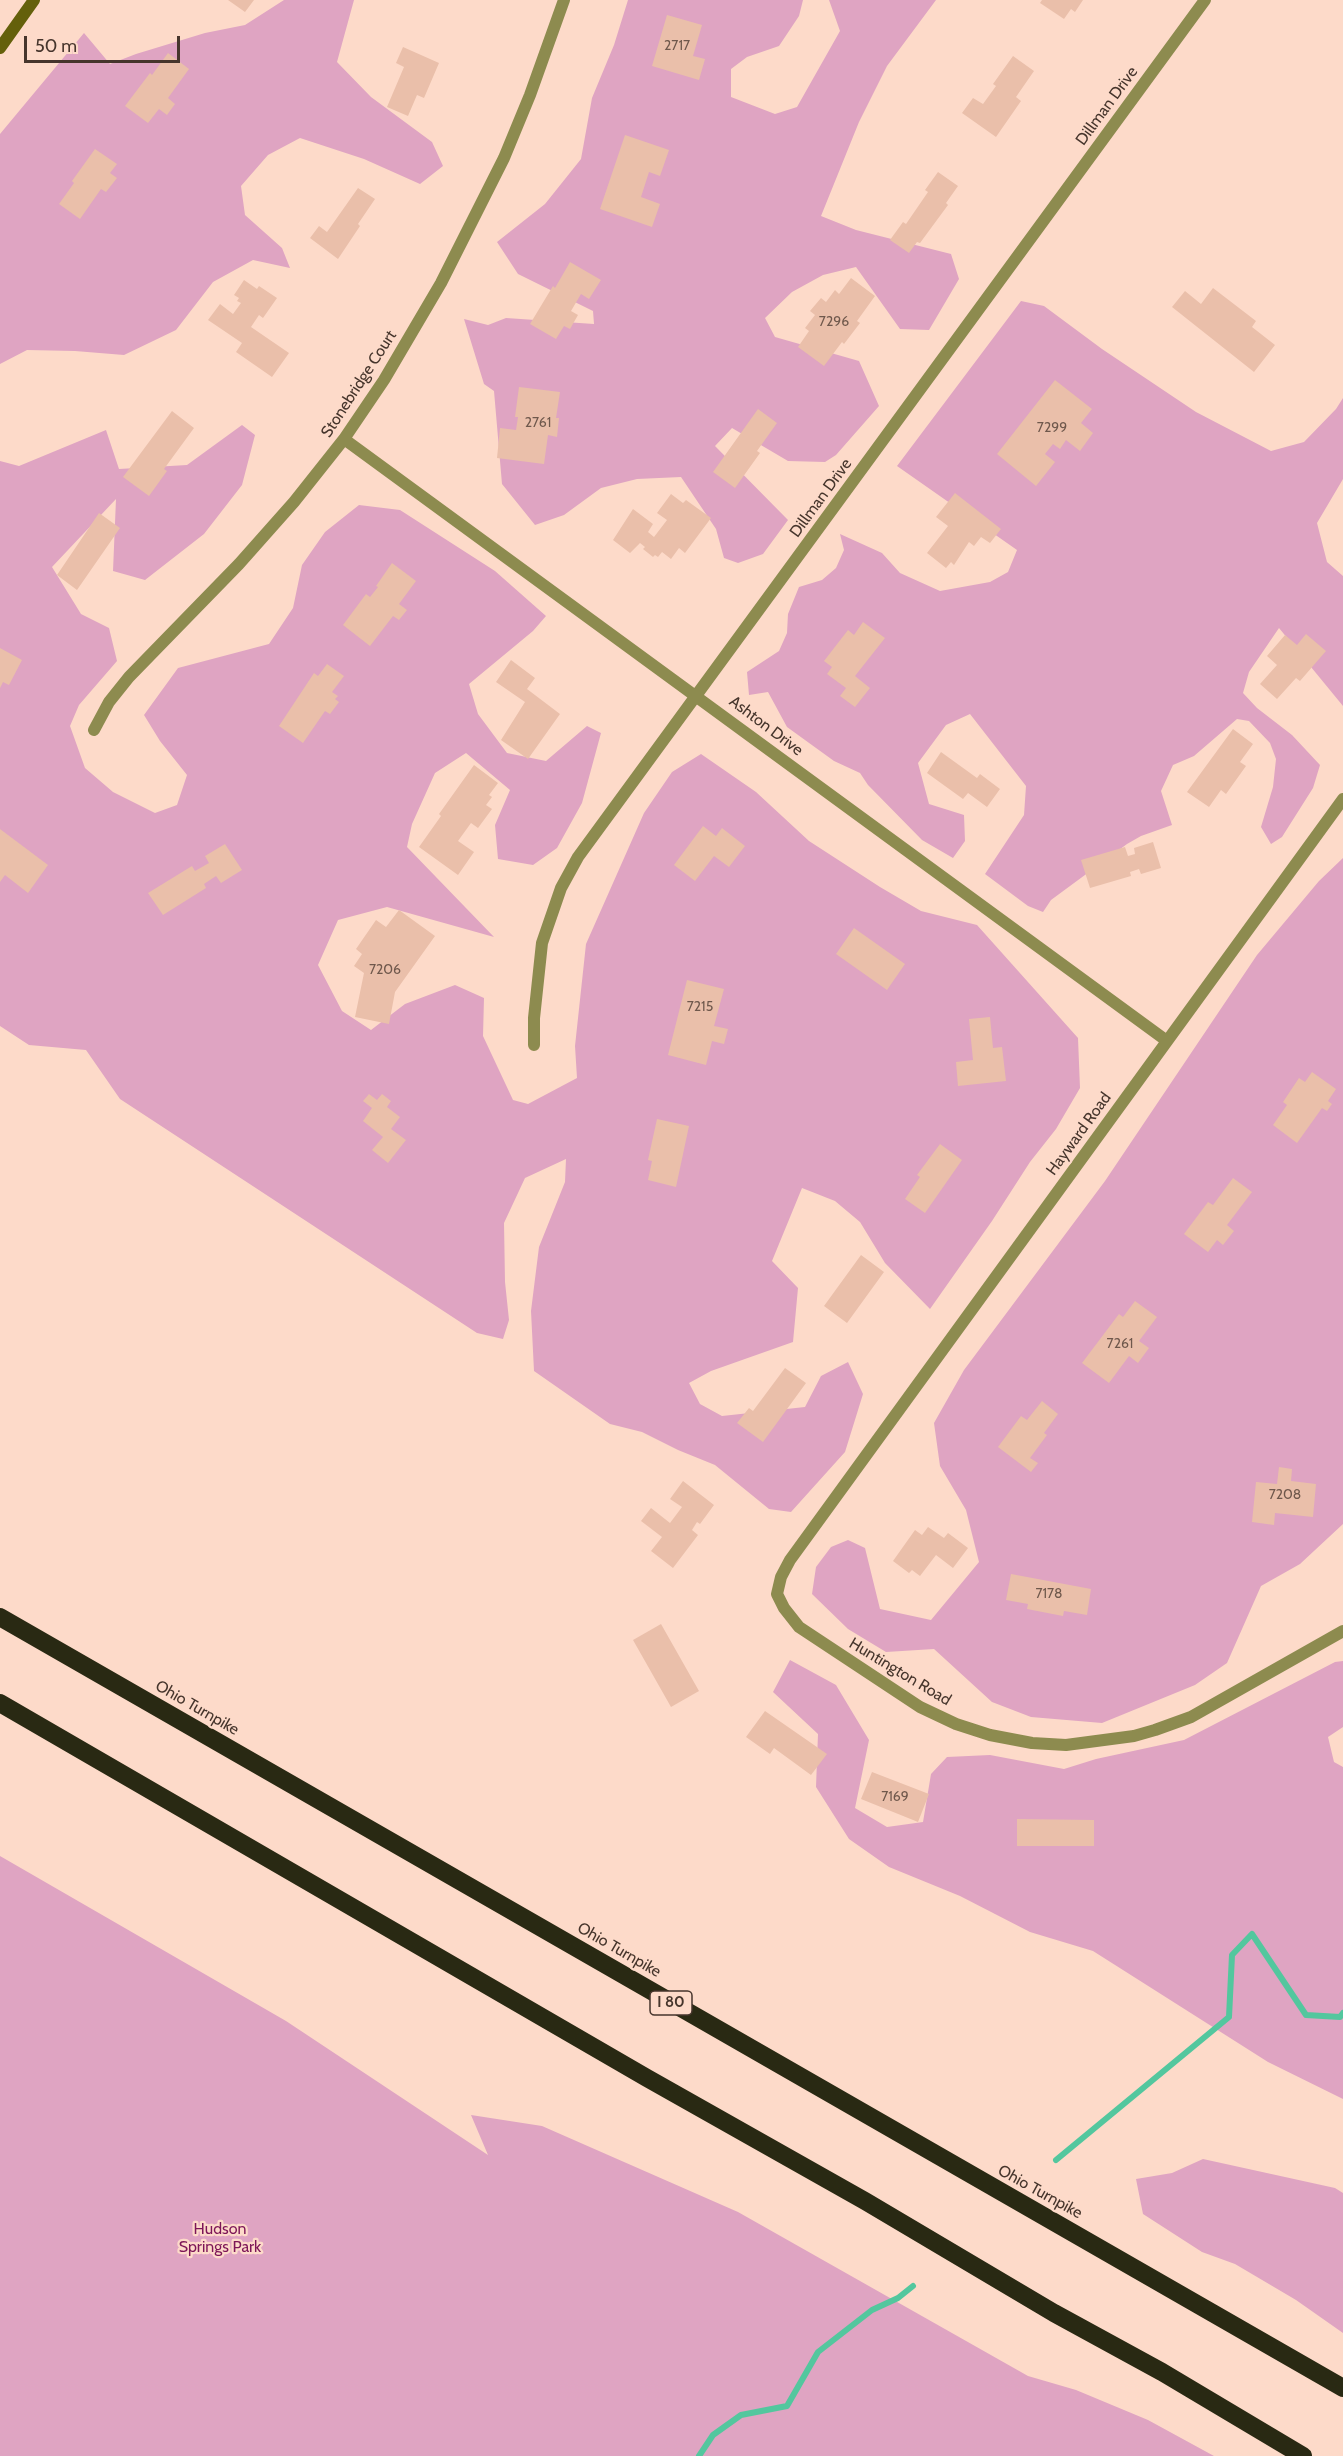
<!DOCTYPE html>
<html>
<head>
<meta charset="utf-8">
<style>
	body { margin:0 }
	#map { position:relative; width:1343px; height:2456px; overflow:hidden; background:#fddac9; font-family:Cabin,sans-serif }
	canvas { display:block }
	.scale { position:absolute; left:24px; top:36px; width:156px; height:27px; box-sizing:border-box; border:3px solid #46352c; border-top:0; padding-left:8px; font-size:18px; line-height:21px; white-space:nowrap; color:#46352c; -webkit-text-stroke:4px #fddac9; paint-order:stroke }
</style>
</head>
<body>
<div id="map">
<canvas width="1343" height="2456"></canvas>
<div class="scale">50 m</div>
</div>
<script>
const context = document.querySelector('canvas').getContext('2d');
context.lineJoin = 'round';
function fillPath(path, color) {
  context.fillStyle = color;
  context.fill(path, 'evenodd');
}
function poly(rows) {
  const path = new Path2D();
  for (const r of rows) {
    path.moveTo(r[0], r[1]);
    for (let i = 2; i < r.length; i += 2) path.lineTo(r[i], r[i + 1]);
  }
  return path;
}
function strokePath(path, color, width, dash) {
  context.strokeStyle = color;
  context.lineWidth = width;
  context.lineCap = dash ? 'butt' : 'round';
  context.setLineDash(dash || []);
  context.stroke(path);
}
function drawText(font, color, halo, rows, align = 'center') {
  context.font = font + ' Cabin,sans-serif';
  context.lineWidth = 4.5;
  context.setLineDash([]);
  context.textBaseline = 'middle';
  context.strokeStyle = halo;
  context.fillStyle = color;
  for (const [text, x, y, turn = 0] of rows) {
    context.save();
    context.translate(x, y);
    context.rotate((+turn || 0) * Math.PI / 180);
    context.textAlign = isNaN(turn) ? turn : align;
    if (halo) context.strokeText(text, 0, 0);
    context.fillText(text, 0, 0);
    context.restore();
  }
}
fillPath(poly([
	[284,0,354,0,337,62,371,97,432,142,443,166,420,184,364,159,300,138,268,155,241,186,245,215,282,248,290,268,253,260,213,282,176,330,124,355,75,351,27,350,0,364,0,134,84,33,110,64,136,54,205,33,245,25],
	[628,0,803,0,799,16,779,46,747,57,731,69,731,97,775,114,797,107,840,31,829,0,936,0,887,66,859,122,821,216,856,230,951,254,959,279,929,330,900,329,856,267,823,275,792,292,765,318,775,337,859,361,879,406,836,455,825,462,788,461,732,428,715,446,788,520,763,554,738,563,724,558,716,529,681,477,637,479,601,488,564,515,535,525,502,484,494,391,484,384,464,319,488,325,506,318,594,324,593,311,518,274,497,242,545,204,581,159,592,98,614,45],
	[1021,301,1044,306,1102,349,1196,412,1271,451,1304,442,1336,409,1343,398,1343,479,1317,523,1327,562,1343,576,1343,706,1279,628,1249,672,1243,693,1257,708,1292,735,1320,765,1313,788,1282,837,1271,844,1261,827,1273,787,1276,759,1270,743,1249,721,1237,719,1194,756,1173,765,1161,791,1172,825,1141,836,1127,844,1051,900,1043,912,1028,906,985,874,1024,815,1026,786,970,714,946,725,918,763,929,804,964,815,965,841,953,858,922,840,868,785,860,773,834,761,787,727,768,692,749,695,747,672,779,651,787,633,788,614,799,587,822,580,836,568,844,550,840,534,882,553,900,573,940,591,990,582,1008,572,1017,550,897,466],
	[242,425,255,435,242,485,204,534,145,580,113,571,116,499,52,567,81,614,109,628,117,661,79,705,70,726,85,768,113,792,155,813,177,805,187,775,160,741,144,715,178,668,269,644,293,608,302,565,325,532,359,505,400,510,495,571,546,616,533,631,469,684,478,714,507,753,546,761,587,726,601,733,582,803,557,848,533,865,498,859,495,825,510,790,466,753,435,773,412,824,407,847,494,937,387,907,338,920,318,965,342,1011,371,1030,405,1004,455,985,484,998,483,1036,513,1100,528,1104,577,1078,575,1046,586,944,644,813,672,772,701,754,756,792,809,841,880,887,921,911,977,925,1078,1038,1080,1088,1056,1129,1030,1162,992,1221,930,1309,885,1263,860,1222,835,1201,802,1188,772,1261,798,1288,793,1342,711,1371,689,1383,700,1404,722,1416,805,1407,821,1376,848,1362,863,1394,845,1452,791,1512,769,1509,715,1465,678,1450,642,1432,610,1424,534,1371,531,1311,539,1247,565,1182,566,1159,525,1178,504,1223,505,1282,509,1320,503,1339,477,1333,120,1099,86,1050,29,1045,0,1026,0,461,19,466,106,430,119,469,187,465],
	[1343,858,1343,1524,1300,1564,1261,1586,1227,1663,1195,1685,1102,1723,1031,1717,992,1702,934,1649,886,1652,848,1629,812,1594,816,1567,831,1547,848,1540,865,1548,880,1609,931,1620,979,1562,966,1510,940,1466,934,1423,964,1370,1105,1181,1257,955,1319,881],
	[790,1660,836,1685,869,1740,855,1808,887,1827,923,1822,931,1774,947,1757,990,1755,1064,1769,1096,1759,1184,1740,1335,1662,1343,1661,1343,1727,1328,1737,1334,1762,1343,1767,1343,2099,1268,2062,1093,1951,1030,1932,960,1896,889,1867,849,1839,816,1787,818,1734,773,1692],
	[0,1856,286,2021,488,2155,471,2115,542,2126,738,2212,1028,2376,1076,2390,1148,2420,1214,2456,0,2456],
	[1203,2159,1335,2188,1343,2193,1343,2333,1296,2300,1235,2264,1202,2252,1143,2214,1136,2179,1172,2173]
]), '#dfa4c2');
strokePath(poly([
	[1056,2160,1229,2017,1232,1955,1252,1934,1306,2015,1340,2017,1343,2013],
	[699,2456,713,2435,741,2415,787,2406,818,2352,872,2310,898,2298,913,2286]
]), '#53c79e', 6);
fillPath(poly([
	[228,0,254,0,245,12],
	[1042,0,1083,0,1075,12,1071,9,1064,19,1040,3],
	[667,15,702,25,693,56,705,59,699,80,652,66],
	[403,47,439,63,424,98,417,95,408,116,387,107,404,67,396,63],
	[168,53,189,69,168,98,175,104,167,115,159,109,148,123,125,106,150,73,152,75],
	[1013,56,1034,71,1016,97,1021,101,996,137,962,113,973,98,983,104,996,86,993,84],
	[625,135,669,150,660,176,649,172,641,197,660,204,652,227,600,209],
	[95,149,117,164,110,173,117,178,106,192,101,189,80,219,59,204,74,183,72,181],
	[938,172,958,186,946,203,948,205,920,243,917,242,909,253,890,240,903,222,906,224,928,192,925,190],
	[358,188,375,199,358,224,360,226,338,259,310,238,319,226,327,232],
	[570,262,601,280,589,299,581,294,571,311,578,315,570,329,564,326,556,339,530,324,553,286,555,288],
	[851,278,875,296,857,321,860,323,844,344,842,342,824,366,798,347,809,331,805,328,815,315,810,311,821,298,826,302,835,290,839,294],
	[244,280,257,289,259,286,277,298,263,318,259,315,251,327,289,353,272,377,236,352,242,343,208,320,220,304,233,314,241,303,237,301,239,298,234,295],
	[1213,288,1256,321,1252,327,1275,345,1254,372,1172,307,1185,291,1201,304],
	[1055,380,1092,409,1081,423,1093,433,1080,451,1066,440,1060,449,1053,444,1045,454,1055,462,1036,486,997,454],
	[519,387,560,392,556,418,559,418,557,437,548,435,544,464,497,458,500,428,516,430,518,417,515,417],
	[758,409,777,423,757,451,760,453,735,488,713,472],
	[172,411,194,428,164,469,167,471,149,496,123,477],
	[955,493,1001,529,990,543,981,537,974,546,969,542,954,565,951,562,946,568,927,553,948,526,936,517],
	[671,494,683,503,686,500,711,518,685,553,679,548,671,559,662,552,658,557,655,555,653,557,643,549,645,547,640,543,630,553,613,540,633,509,653,524,648,532,654,537,667,520,657,513],
	[99,513,120,528,77,590,57,575],
	[392,563,416,581,399,604,407,610,399,620,393,616,370,646,343,625,366,594,370,597,378,587,376,586],
	[863,622,885,638,855,676,870,688,855,707,840,696,846,688,827,674,832,667,824,661,848,630,854,635],
	[1306,634,1326,651,1300,681,1296,678,1277,699,1260,684,1277,665,1267,656,1285,635,1297,645],
	[0,648,22,660,9,685,3,682,0,688],
	[511,660,535,678,527,689,560,714,528,759,501,740,525,702,496,682],
	[327,664,344,676,332,692,338,696,335,699,339,702,330,714,325,711,303,743,279,726,314,673,318,676],
	[1233,729,1253,744,1240,762,1246,766,1226,794,1221,790,1209,807,1187,792],
	[941,752,977,778,980,774,1000,789,987,807,968,793,963,799,927,773],
	[474,765,498,783,489,795,492,797,486,805,492,809,478,828,471,823,458,841,474,852,458,875,419,847,441,816,439,814],
	[703,826,716,836,722,828,745,846,729,867,714,856,695,881,674,865],
	[0,829,48,865,28,893,5,875,0,882],
	[1153,842,1161,868,1141,874,1139,869,1130,872,1131,876,1090,888,1081,860,1125,847,1128,856,1135,854,1134,848],
	[225,844,242,870,221,883,216,876,204,884,206,888,163,915,148,893,192,866,195,871,209,863,205,856],
	[399,910,435,936,395,992,389,1024,355,1017,364,973,354,966,362,954,356,949,376,920,386,927],
	[854,928,905,964,887,990,836,954],
	[687,980,724,989,714,1026,728,1029,724,1044,712,1041,706,1065,668,1055],
	[990,1017,993,1048,1002,1047,1006,1081,958,1086,956,1062,973,1060,969,1019],
	[1312,1072,1336,1089,1328,1101,1332,1104,1327,1111,1322,1108,1297,1143,1273,1125,1287,1105,1283,1102,1299,1078,1305,1082],
	[369,1094,377,1100,382,1094,391,1101,387,1107,400,1117,391,1129,406,1140,388,1163,372,1150,383,1137,363,1121,372,1108,363,1101],
	[657,1119,689,1126,676,1187,648,1180,652,1161,648,1160],
	[940,1144,962,1160,925,1213,905,1199,920,1177,917,1175],
	[1233,1178,1252,1192,1227,1225,1234,1231,1223,1245,1217,1240,1208,1252,1184,1234,1208,1202,1213,1205],
	[861,1255,884,1272,847,1323,824,1306],
	[1135,1301,1157,1317,1139,1341,1149,1348,1138,1363,1129,1356,1109,1383,1082,1363,1119,1314,1123,1317],
	[785,1368,806,1383,763,1442,737,1423,749,1408,753,1411],
	[1042,1401,1058,1414,1044,1433,1047,1435,1030,1458,1038,1463,1031,1472,998,1447,1021,1416,1027,1420],
	[1279,1467,1292,1469,1291,1481,1316,1484,1313,1517,1275,1513,1274,1525,1252,1522,1256,1482,1277,1484],
	[683,1481,714,1505,700,1524,697,1522,692,1530,698,1535,673,1568,651,1551,662,1537,641,1521,651,1508,670,1523,682,1507,670,1499],
	[928,1527,944,1538,948,1533,968,1548,953,1568,936,1555,920,1576,912,1570,909,1573,893,1561,915,1530,922,1535],
	[1011,1574,1091,1589,1087,1615,1064,1611,1063,1616,1027,1609,1028,1604,1006,1600],
	[661,1624,699,1691,671,1707,633,1640],
	[765,1711,827,1754,811,1775,774,1748,770,1754,746,1737],
	[872,1772,929,1794,918,1822,861,1799],
	[1017,1819,1094,1820,1094,1846,1017,1846]
]), '#eabfaa');
strokePath(poly([
	[344,439,1167,1041],
	[94,730,109,702,129,677,239,564,294,502,344,439,384,380,441,283,504,158,530,95,564,0],
	[1343,799,790,1560,781,1577,777,1594,784,1608,799,1627,920,1707,956,1724,990,1735,1032,1743,1066,1745,1134,1736,1155,1730,1191,1717,1343,1631],
	[534,1045,534,1018,542,943,561,888,578,857,1205,0]
]), '#8d8b4f', 12);
strokePath(poly([
	[0,48,34,0]
]), '#64600b', 12);
strokePath(poly([
	[0,1617,1343,2388],
	[0,1703,647,2078,865,2201,1054,2313,1162,2372,1303,2456]
]), '#292913', 18);
drawText('14px', '#6f584c', null, [
	["2717",677,46],
	["7296",834,322],
	["2761",538,423],
	["7299",1052,428],
	["7206",385,970],
	["7215",700,1007],
	["7261",1120,1344],
	["7208",1285,1495],
	["7178",1049,1594],
	["7169",895,1797]
]);
for (const [x, y, w] of [
	[671,2003,42]
]) {
  const box = new Path2D();
  box.roundRect(x - w / 2, y - 12, w, 24, 4.5);
  context.fillStyle = '#fddac9';
  context.fill(box);
  strokePath(box, '#46352c', 1.5);
}
drawText('bold 15px', '#46352c', null, [
	["I 80",671,2003]
]);
drawText('16px', '#46352c', '#fddac9', [
	["Dillman Drive",1107,106,-54],
	["Stonebridge Court",359,384,-57],
	["Dillman Drive",821,498,-54],
	["Ashton Drive",766,726,37],
	["Hayward Road",1079,1134,-54],
	["Huntington Road",900,1672,31],
	["Ohio Turnpike",197,1708,30],
	["Ohio Turnpike",619,1950,30],
	["Ohio Turnpike",1040,2192,29]
]);
drawText('16px', '#7d1658', '#fddac9', [
	["Hudson",220,2229],
	["Springs Park",220,2247]
]);
</script>
</body>
</html>
